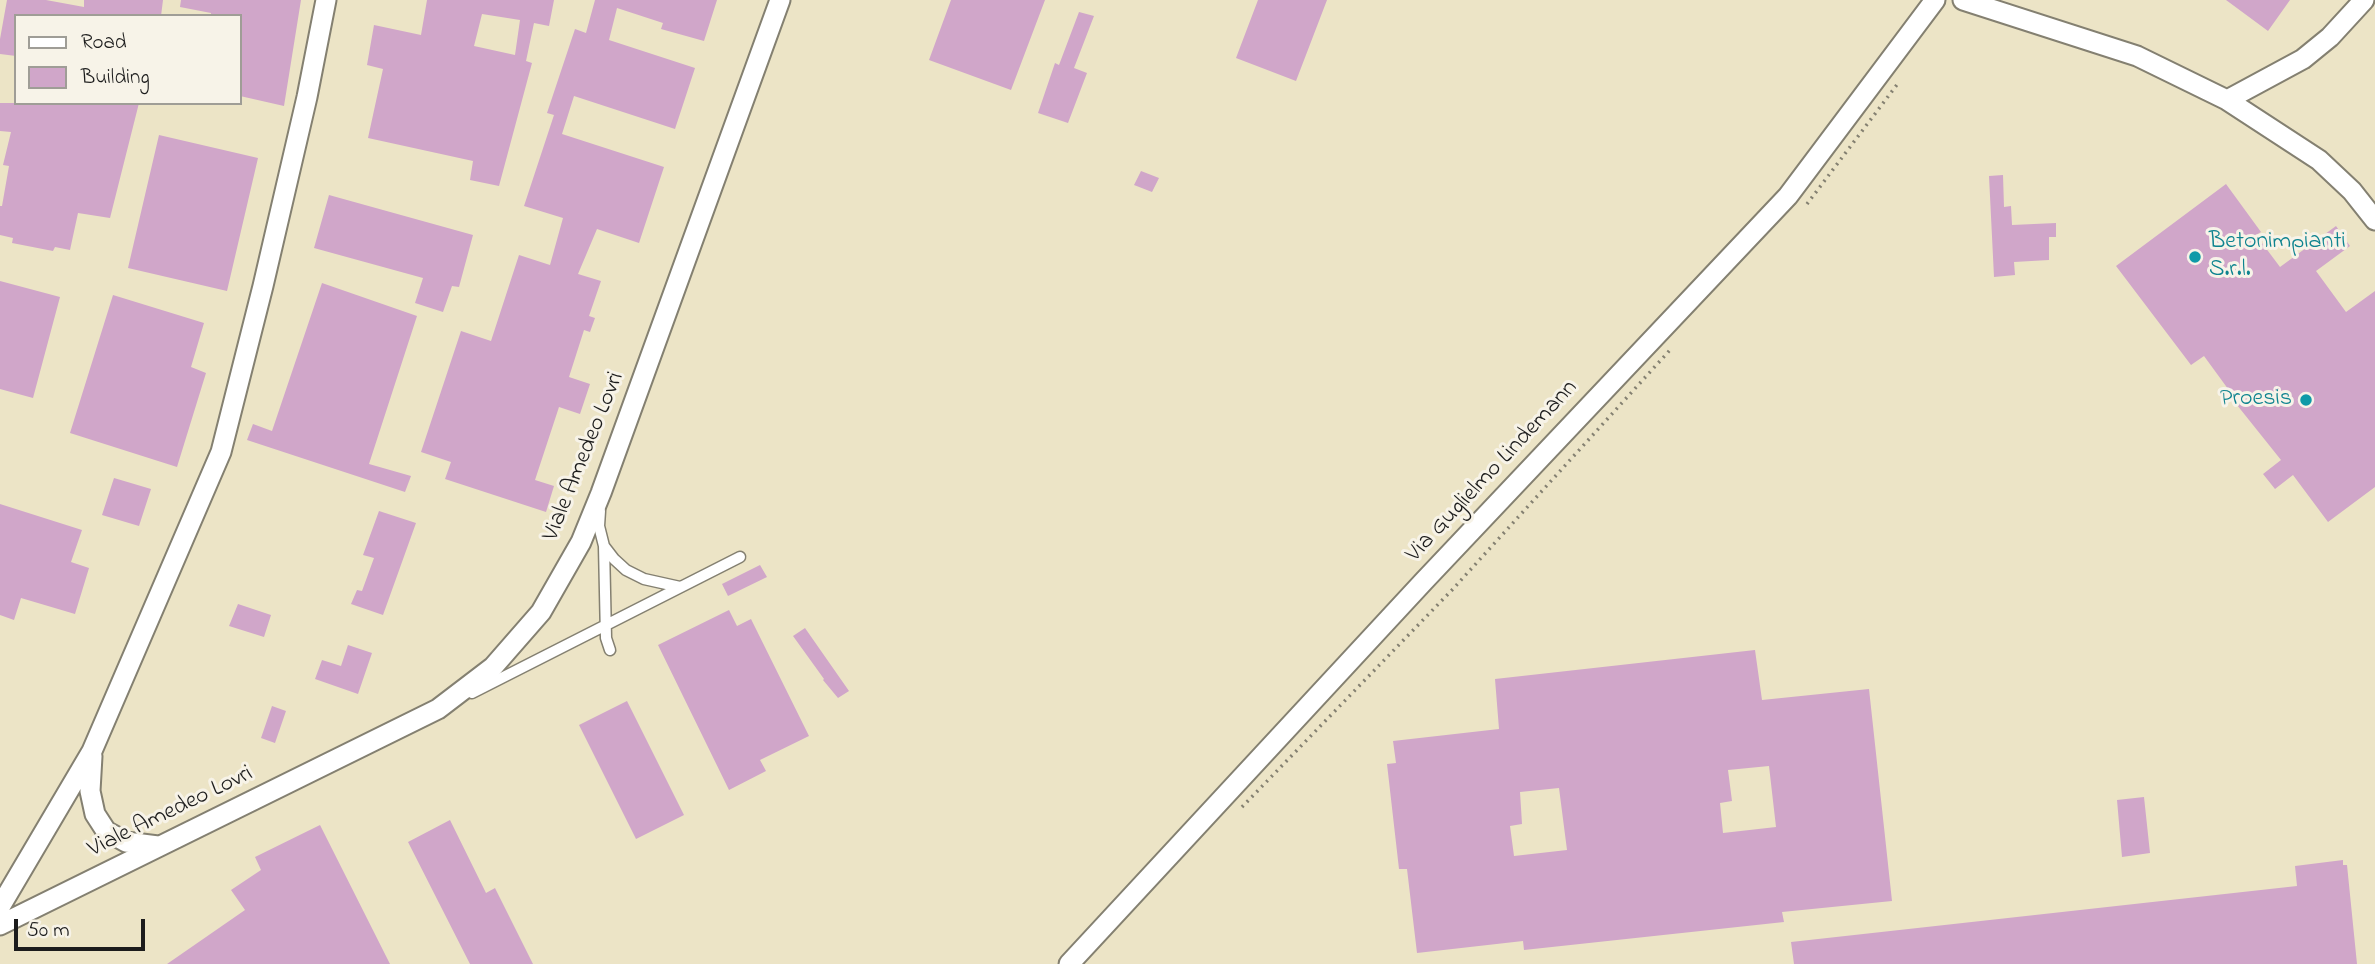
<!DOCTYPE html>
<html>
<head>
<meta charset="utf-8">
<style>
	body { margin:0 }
	#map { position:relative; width:2375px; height:964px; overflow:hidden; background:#ece4c6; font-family:"Indie Flower",sans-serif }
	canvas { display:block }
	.legend { position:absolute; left:14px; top:14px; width:228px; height:91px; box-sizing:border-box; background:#f7f3e8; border:2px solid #9f9d96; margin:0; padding:9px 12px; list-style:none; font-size:21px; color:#1c1c1c }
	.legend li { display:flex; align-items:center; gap:14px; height:35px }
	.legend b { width:35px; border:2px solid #9f9d96 }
	.scale { position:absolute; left:14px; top:919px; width:131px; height:32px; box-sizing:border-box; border:4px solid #1c1c1c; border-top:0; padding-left:9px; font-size:21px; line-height:24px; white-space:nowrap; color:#1c1c1c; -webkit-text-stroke:5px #f7f3e8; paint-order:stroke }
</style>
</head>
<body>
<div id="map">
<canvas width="2375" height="964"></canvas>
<ul class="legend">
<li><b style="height:9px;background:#fff"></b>Road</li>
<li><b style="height:19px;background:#d0a6c9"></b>Building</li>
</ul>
<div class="scale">50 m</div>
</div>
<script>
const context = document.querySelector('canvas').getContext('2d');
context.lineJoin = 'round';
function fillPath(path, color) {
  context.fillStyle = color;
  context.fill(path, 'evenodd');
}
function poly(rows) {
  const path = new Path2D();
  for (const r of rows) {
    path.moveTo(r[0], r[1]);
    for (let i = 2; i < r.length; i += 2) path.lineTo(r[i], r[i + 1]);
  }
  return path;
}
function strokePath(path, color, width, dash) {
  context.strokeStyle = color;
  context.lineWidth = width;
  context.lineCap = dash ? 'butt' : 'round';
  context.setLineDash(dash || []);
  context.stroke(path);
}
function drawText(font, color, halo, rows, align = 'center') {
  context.font = font + ' "Indie Flower",sans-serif';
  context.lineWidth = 6;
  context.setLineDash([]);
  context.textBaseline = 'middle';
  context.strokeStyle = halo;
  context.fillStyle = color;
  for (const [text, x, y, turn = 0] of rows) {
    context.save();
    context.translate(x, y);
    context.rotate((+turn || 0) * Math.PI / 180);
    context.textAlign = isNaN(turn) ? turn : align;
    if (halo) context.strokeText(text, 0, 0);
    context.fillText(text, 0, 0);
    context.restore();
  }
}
fillPath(poly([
	[7,0,46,0,84,7,84,0,163,0,161,16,16,16,16,56,0,54,0,39],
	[181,0,301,0,284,106,240,96,240,16,211,16,211,13,180,7],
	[427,0,554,0,549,26,534,23,526,61,532,63,499,186,470,180,473,161,368,138,383,69,367,65,374,25,421,35],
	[482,14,520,20,515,55,474,46],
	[595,0,717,0,704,41,661,29,663,23,617,8,609,40,695,68,675,129,574,96,562,134,664,167,639,243,597,229,578,274,601,281,589,316,595,318,590,332,584,330,569,377,590,384,580,414,559,407,535,480,554,486,546,512,445,479,451,462,421,452,461,331,491,341,519,255,550,265,563,218,524,206,554,115,547,113,575,29,586,33],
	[951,0,1045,0,1011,90,929,60],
	[1258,0,1327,0,1296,81,1236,58],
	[2226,0,2290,0,2268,31],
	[1079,12,1094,16,1074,68,1087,73,1068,123,1038,113,1055,63,1059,65],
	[0,103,139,103,110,218,78,213,70,250,55,247,53,251,12,243,13,238,0,235,0,206,2,206,9,166,3,165,11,132,0,131],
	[159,135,258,158,227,291,128,268],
	[1141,171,1159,178,1152,192,1134,185],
	[2003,175,2004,207,2011,206,2012,225,2056,223,2056,237,2049,237,2049,260,2014,262,2015,275,1994,277,1989,176],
	[2226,184,2261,232,2256,235,2280,267,2336,226,2350,246,2316,271,2346,312,2375,291,2375,487,2328,522,2293,475,2275,489,2263,474,2281,460,2229,395,2231,393,2204,356,2191,365,2116,266],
	[329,195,473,235,459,287,452,286,443,312,415,303,423,278,314,248],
	[0,281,60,297,33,398,0,389],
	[322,283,417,316,369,464,411,476,405,492,247,440,253,424,272,431],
	[113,295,204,323,191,367,206,373,177,467,70,433],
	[114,478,151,489,139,526,102,515],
	[0,504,82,530,71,562,89,568,75,614,21,598,14,620,0,615],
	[379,511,416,523,383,615,351,604,357,590,362,591,374,558,363,555],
	[760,565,767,577,728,596,722,584],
	[238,604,271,615,264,637,229,626],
	[729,610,737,626,751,619,809,736,760,760,766,771,729,790,658,645],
	[805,628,849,691,838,698,823,680,824,679,793,636],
	[348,645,372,653,358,694,315,679,322,660,341,666],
	[1755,650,1762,700,1869,689,1892,901,1782,912,1784,922,1524,950,1523,941,1417,953,1407,869,1399,869,1387,764,1396,763,1393,741,1499,729,1495,679],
	[1769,766,1776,827,1723,833,1720,803,1732,801,1728,770],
	[1559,788,1567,850,1514,856,1510,826,1522,824,1520,792],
	[627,701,684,815,636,839,579,725],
	[272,706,286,711,275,743,261,738],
	[2144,797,2150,853,2122,857,2117,800],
	[450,820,486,893,495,888,533,964,470,964,408,842],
	[320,825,390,964,167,964,245,910,231,890,261,870,255,857],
	[2343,860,2343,865,2347,865,2357,964,1794,964,1791,942,2297,886,2295,866]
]), '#d0a6c9');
const service = poly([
	[600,511,599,526,604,546,614,559,626,570,644,579,680,587],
	[604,546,606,638,610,650],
	[472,693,740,557]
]);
const minor = poly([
	[1963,0,2137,56,2227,100,2319,160,2352,191,2375,220],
	[2227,100,2303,59,2330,37,2364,0],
	[92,756,90,791,95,814,106,831,126,842,158,846],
	[0,907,92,751,221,452,263,286,307,97,326,0],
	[0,925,438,709,493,667,541,612,581,542,601,493,780,0],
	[1069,964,1424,581,1788,196,1935,0]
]);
strokePath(service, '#848071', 13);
strokePath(minor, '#848071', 23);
strokePath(poly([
	[1807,204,1899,82],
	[1242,807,1452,590,1670,350]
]), '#848071', 3.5, [2, 5]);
strokePath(service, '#fff', 10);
strokePath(minor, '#fff', 19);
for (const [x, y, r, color] of [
	[2195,257,7,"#0f9aa8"],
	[2306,400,7,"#0f9aa8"]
]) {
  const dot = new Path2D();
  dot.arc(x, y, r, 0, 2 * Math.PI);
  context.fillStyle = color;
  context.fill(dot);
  strokePath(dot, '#f7f3e8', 2.5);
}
drawText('24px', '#0d838f', '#f7f3e8', [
	["Betonimpianti",2209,243],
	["S.r.l.",2209,271],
	["Proesis",2292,400,"right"]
], 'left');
drawText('24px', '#1c1c1c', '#f7f3e8', [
	["Viale Amedeo Lovri",585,457,-68],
	["Via Guglielmo Lindemann",1493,472,-47],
	["Viale Amedeo Lovri",171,813,-26]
]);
</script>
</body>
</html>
